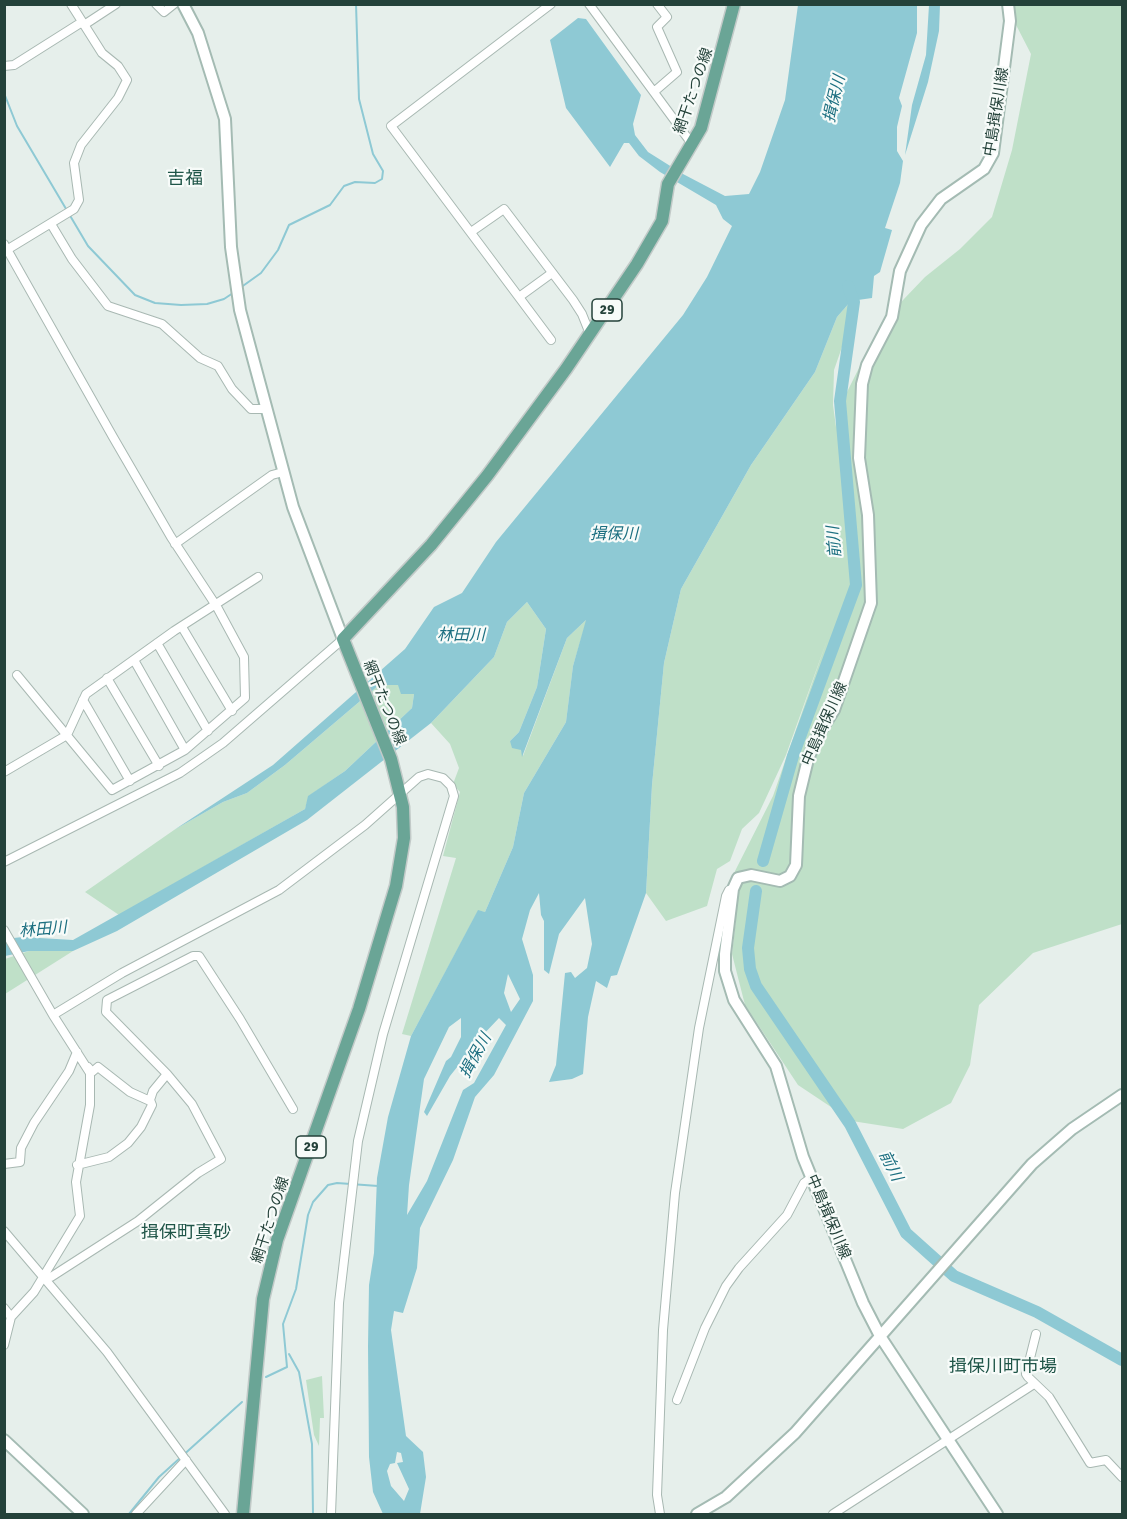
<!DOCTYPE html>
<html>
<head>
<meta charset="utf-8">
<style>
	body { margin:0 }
	#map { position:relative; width:1127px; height:1519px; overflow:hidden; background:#e6efeb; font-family:Signika,sans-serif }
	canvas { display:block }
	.frame { position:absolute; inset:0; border:6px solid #24423a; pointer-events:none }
</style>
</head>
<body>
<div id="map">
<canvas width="1127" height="1519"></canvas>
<div class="frame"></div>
</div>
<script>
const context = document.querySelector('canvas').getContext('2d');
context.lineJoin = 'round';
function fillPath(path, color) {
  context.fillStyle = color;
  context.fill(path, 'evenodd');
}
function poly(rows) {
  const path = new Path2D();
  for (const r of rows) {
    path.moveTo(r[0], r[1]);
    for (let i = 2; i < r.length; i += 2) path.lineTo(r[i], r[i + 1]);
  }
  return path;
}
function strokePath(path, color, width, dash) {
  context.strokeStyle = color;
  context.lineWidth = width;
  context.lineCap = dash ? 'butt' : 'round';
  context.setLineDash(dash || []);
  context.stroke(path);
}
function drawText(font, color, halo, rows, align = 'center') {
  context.font = font + ' Signika,"Noto Sans JP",sans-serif';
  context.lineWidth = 4.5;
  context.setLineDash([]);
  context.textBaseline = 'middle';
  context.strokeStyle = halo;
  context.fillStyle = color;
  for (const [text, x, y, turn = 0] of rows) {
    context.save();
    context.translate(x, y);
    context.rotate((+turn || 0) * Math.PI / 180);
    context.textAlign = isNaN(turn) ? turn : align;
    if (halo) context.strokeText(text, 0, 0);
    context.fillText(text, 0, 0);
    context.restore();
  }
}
fillPath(poly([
	[1012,5,1122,5,1122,924,1033,953,979,1005,970,1065,951,1103,903,1129,852,1121,798,1085,745,1005,732,954,736,919,733,875,773,796,827,640,786,755,759,813,742,829,730,861,717,869,707,906,666,921,646,893,652,785,664,663,681,589,751,465,815,372,837,317,851,301,857,304,834,370,833,405,836,427,843,400,882,322,925,277,960,249,992,217,1012,150,1031,54,1014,21],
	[527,602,546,629,537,687,519,732,510,741,521,750,523,756,567,638,587,619,573,666,566,722,524,793,513,847,485,912,478,911,411,1036,402,1034,456,858,443,856,460,792,453,784,459,768,450,744,431,723,494,657,507,622],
	[379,685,399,685,414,694,412,708,345,771,309,796,305,809,119,915,85,892,174,830,223,802,247,793,285,765],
	[29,951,73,951,5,994,5,959],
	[322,1376,324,1418,320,1418,319,1446,314,1435,306,1380]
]), '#bfe0c8');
fillPath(poly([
	[798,5,917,5,917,33,899,98,902,106,897,127,897,151,903,161,900,183,885,228,892,230,880,272,874,276,872,298,851,301,837,317,815,372,751,465,681,589,664,663,652,785,646,893,617,975,611,976,607,988,596,981,588,1017,583,1074,572,1079,549,1082,556,1065,565,973,571,972,575,978,587,968,592,944,585,898,559,934,549,974,544,970,544,921,541,915,539,893,530,910,522,939,533,975,533,1001,494,1075,475,1097,453,1160,420,1228,417,1268,403,1313,394,1311,391,1330,406,1436,423,1452,426,1477,420,1514,383,1514,373,1492,369,1457,368,1346,369,1285,374,1253,377,1178,388,1117,411,1036,478,910,485,912,513,847,524,793,566,722,573,666,586,620,567,638,522,757,521,750,512,748,510,741,519,732,537,687,546,629,527,602,507,622,494,657,431,723,307,820,117,931,73,951,29,951,5,956,4,939,23,937,73,940,305,809,308,796,345,771,412,708,414,694,401,694,398,685,379,685,285,765,247,793,223,802,174,830,273,765,405,649,434,607,462,593,496,542,683,315,707,277,732,226,723,219,716,205,660,172,639,156,629,143,624,143,610,167,566,108,550,40,578,18,586,19,641,95,633,124,635,135,648,152,683,174,725,196,749,194,760,172,785,100],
	[508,974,520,999,511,1012,504,993],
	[461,1018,461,1037,451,1057,446,1061,424,1112,427,1116,450,1076,481,1037,499,1018,506,1025,474,1083,463,1090,427,1181,407,1215,409,1185,424,1079,449,1027],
	[397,1452,401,1453,403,1462,397,1463,409,1489,404,1501,391,1486,387,1471,390,1464,395,1463],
	[929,5,940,5,939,31,928,82,905,155,912,105,926,55]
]), '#8ec9d4');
strokePath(poly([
	[4,93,17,126,88,246,135,295,155,303,181,305,207,304,224,299,233,293],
	[240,288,261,273,278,250,289,225,330,205,344,186,355,182,375,183,382,179,383,171,373,154,359,99,356,4],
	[289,1354,299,1372,312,1444,313,1514],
	[266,1377,287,1367,283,1324,296,1289,308,1215,313,1202,328,1185,337,1183,378,1186],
	[129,1514,159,1477,242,1402]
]), '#8ec9d4', 2);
strokePath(poly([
	[763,861,793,756,856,585,840,401,854,302,848,286],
	[756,891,748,948,750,969,756,986,850,1124,906,1233,954,1276,1037,1312,1122,1360]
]), '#8ec9d4', 12);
const street = poly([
	[156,4,164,12,174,4],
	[589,4,692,144],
	[84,25,116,4],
	[4,66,14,65,82,22],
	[655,91,677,72,657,27,667,17,657,4],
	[51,224,72,259,108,306,162,324,200,358,218,366,232,389,251,409,266,409],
	[471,232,504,209,573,300,582,314,590,334],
	[4,244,113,437,171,537,217,607,244,657,245,698,185,750,112,790,17,675],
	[5,251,74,209,79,200,74,163,81,145,118,98,127,80,118,66,102,53,71,4],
	[519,297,552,273],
	[551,340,391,126,551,4],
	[175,544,272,475,283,472],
	[182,627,232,711],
	[157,643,208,731],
	[134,660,185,750],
	[107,678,159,766],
	[83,700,130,781],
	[4,772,67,735,86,694,174,631,258,577],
	[4,862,180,773,223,743,343,639],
	[4,930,53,1015,90,1073,90,1105,76,1182,80,1216,34,1292,11,1317,4,1345],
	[53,1015,122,973,279,890,365,825,419,777,428,774,443,778,451,786,454,796,383,1034,358,1141,339,1303,331,1514],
	[88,1067,92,1072,98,1067,130,1092,150,1101],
	[4,1164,20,1162,21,1148,34,1123,69,1071,77,1052],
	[77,1165,109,1157,128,1143,141,1127,152,1105,150,1100,153,1091,167,1074],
	[4,1231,107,1352,225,1514],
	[44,1276,51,1277,138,1221,198,1173,221,1159,192,1104,167,1074,106,1012,107,1000,193,956,199,956,240,1019,293,1109],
	[4,1308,11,1317],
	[1036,1334,1026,1374,1028,1377,1049,1397,1090,1463,1106,1460,1122,1477],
	[677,1400,705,1328,726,1286,739,1268,787,1215,804,1183,811,1178],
	[136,1514,186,1460],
	[660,1514,657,1495,663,1330,675,1193,699,1028,726,896,729,890,733,889],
	[833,1514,1034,1384]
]);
const secondary = poly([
	[183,4,198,33,225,119,231,247,240,310,293,507,343,639],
	[4,1440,83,1514],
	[697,1514,726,1497,795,1433,1032,1164,1072,1129,1122,1095],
	[997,1514,880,1336,863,1303,803,1157,776,1066,734,1000,725,971,725,954,733,889,738,878,751,875,780,881,790,876,796,865,799,796,808,759,818,735,834,710,871,603,868,515,859,458,862,384,867,365,892,317,900,271,921,225,941,199,984,169,993,153,1010,21,1008,4]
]);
const primary = poly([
	[243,1514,263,1299,277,1240,359,1009,396,886,404,838,403,807,391,759,343,639,431,545,487,476,566,369,637,264,662,221,668,184,701,128,734,4]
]);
strokePath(street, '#a8b8b2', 10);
strokePath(secondary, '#a4bbb3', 14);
strokePath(primary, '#c2cac8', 15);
strokePath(street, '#fff', 8);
strokePath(secondary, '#fff', 10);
strokePath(primary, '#6aa596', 12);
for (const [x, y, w] of [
	[607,310,30],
	[311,1147,30]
]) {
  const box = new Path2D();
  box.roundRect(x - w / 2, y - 11, w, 22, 4.5);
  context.fillStyle = '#f7fbf9';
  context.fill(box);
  strokePath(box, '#24423a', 1.5);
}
drawText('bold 14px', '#24423a', null, [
	["29",607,310],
	["29",311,1147]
]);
drawText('15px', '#24423a', '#f7fbf9', [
	["網干たつの線",694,91,-71],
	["中島揖保川線",997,112,-81],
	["網干たつの線",384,703,68],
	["中島揖保川線",825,724,-66],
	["中島揖保川線",828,1217,67],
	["網干たつの線",271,1220,-72]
]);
drawText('italic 16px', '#1c6f80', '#f7fbf9', [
	["揖保川",835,99,-77],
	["揖保川",614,535],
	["前川",835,542,-95],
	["林田川",461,636],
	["林田川",43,930,-5],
	["揖保川",476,1056,-61],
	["前川",890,1166,63]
]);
drawText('18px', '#1f5548', '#f7fbf9', [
	["吉福",185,179],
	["揖保町真砂",186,1233],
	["揖保川町市場",1003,1367]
]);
</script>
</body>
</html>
